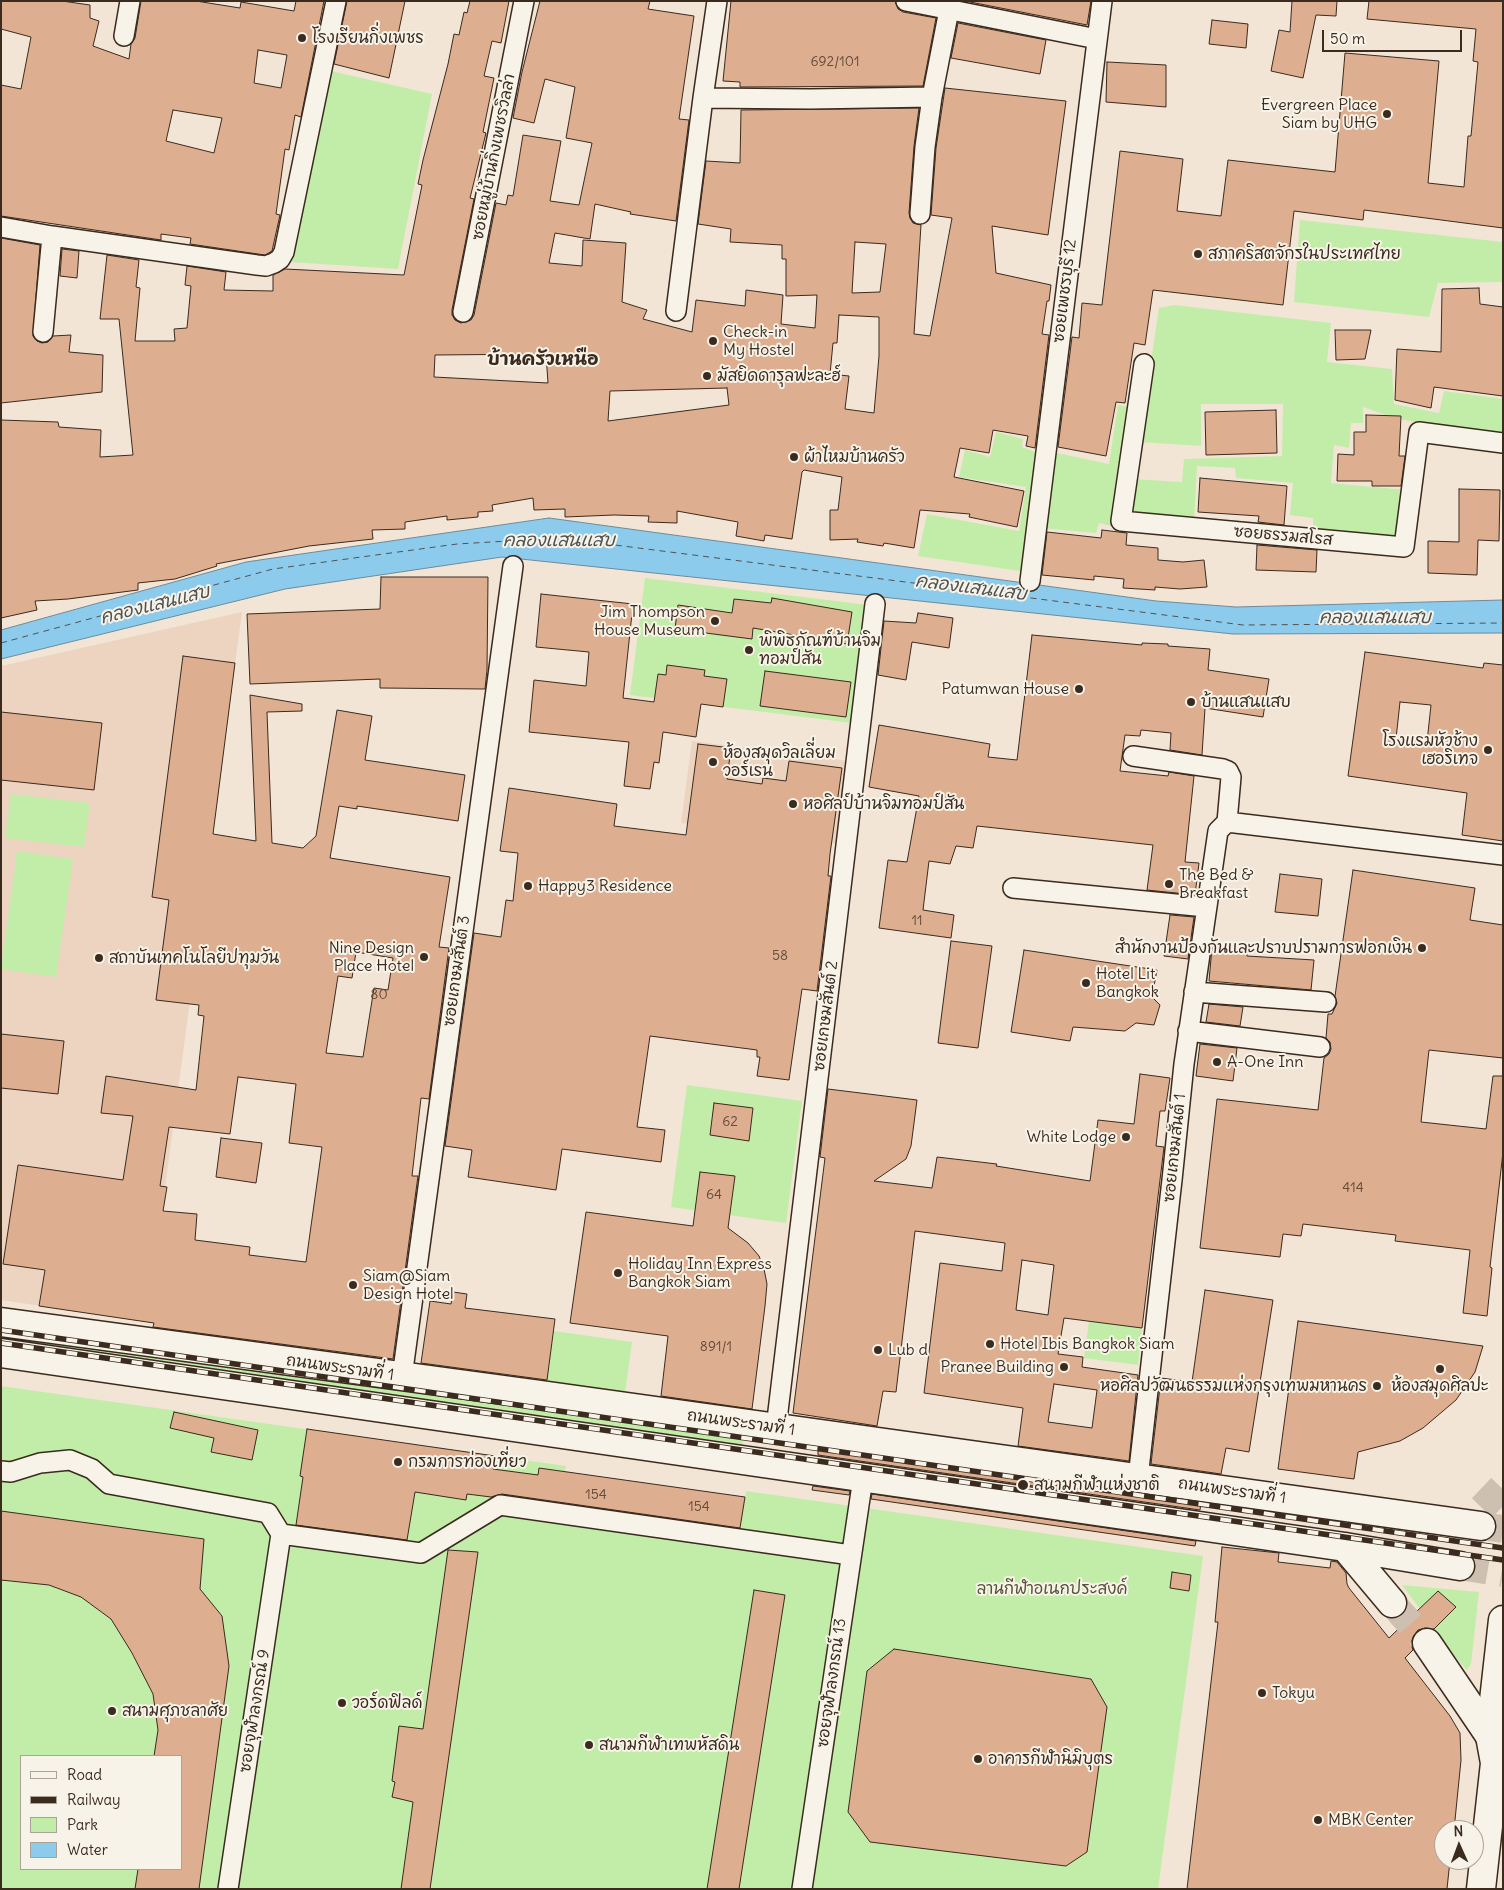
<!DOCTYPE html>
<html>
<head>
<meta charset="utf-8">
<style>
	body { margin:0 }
	#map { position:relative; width:1504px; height:1890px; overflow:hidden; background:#f2e5d6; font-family:Delius,sans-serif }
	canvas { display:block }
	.frame { position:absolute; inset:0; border:2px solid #3b2a1e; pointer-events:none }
	.legend { position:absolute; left:20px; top:1755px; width:162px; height:115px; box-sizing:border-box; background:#f7f3e8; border:1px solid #aca397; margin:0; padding:6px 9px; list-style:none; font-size:15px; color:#3b2a1e }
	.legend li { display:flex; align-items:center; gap:10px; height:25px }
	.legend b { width:25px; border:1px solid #aca397 }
	.north { position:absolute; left:1434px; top:1820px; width:50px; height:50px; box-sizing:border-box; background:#f7f3e8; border:1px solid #aca397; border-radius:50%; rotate:358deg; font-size:14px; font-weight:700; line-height:20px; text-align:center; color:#3b2a1e }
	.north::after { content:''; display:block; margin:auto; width:18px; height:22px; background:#3b2a1e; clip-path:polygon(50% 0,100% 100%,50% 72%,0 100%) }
	.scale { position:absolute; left:1322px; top:30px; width:140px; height:22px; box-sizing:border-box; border:2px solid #3b2a1e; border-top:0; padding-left:6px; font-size:15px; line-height:18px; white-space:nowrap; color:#3b2a1e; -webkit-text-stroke:4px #f7f3e8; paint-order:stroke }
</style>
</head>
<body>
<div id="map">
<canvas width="1504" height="1890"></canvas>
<div class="frame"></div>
<ul class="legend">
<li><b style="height:6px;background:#f7f3e8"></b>Road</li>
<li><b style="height:6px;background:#3b2a1e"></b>Railway</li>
<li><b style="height:14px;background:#c2eda9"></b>Park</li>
<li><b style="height:14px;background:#8dcbed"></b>Water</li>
</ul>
<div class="north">N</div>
<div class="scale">50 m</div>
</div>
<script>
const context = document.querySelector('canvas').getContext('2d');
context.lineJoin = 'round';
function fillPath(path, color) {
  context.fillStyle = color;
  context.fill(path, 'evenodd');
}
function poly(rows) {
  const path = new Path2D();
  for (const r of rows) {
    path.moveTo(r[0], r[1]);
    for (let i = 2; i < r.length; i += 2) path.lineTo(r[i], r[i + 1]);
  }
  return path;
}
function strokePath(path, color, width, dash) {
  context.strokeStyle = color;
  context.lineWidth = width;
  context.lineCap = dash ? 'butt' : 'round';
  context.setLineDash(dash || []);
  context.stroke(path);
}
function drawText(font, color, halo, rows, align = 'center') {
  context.font = font + ' Delius,"Playpen Sans Thai",sans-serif';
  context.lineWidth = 4;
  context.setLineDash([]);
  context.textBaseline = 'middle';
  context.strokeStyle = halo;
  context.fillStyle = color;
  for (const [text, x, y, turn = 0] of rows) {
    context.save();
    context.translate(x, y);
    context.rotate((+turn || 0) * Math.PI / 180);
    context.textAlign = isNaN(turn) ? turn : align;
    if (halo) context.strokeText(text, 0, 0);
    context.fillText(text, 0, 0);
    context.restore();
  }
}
fillPath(poly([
	[242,612,147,1322,1,1300,1,666],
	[692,741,848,761,837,844,681,823]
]), '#ecd4c1');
fillPath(poly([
	[331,71,432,94,398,269,289,262],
	[1300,220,1503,242,1503,282,1438,283,1429,317,1294,302],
	[1174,305,1331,323,1327,362,1392,369,1394,404,1439,413,1444,391,1503,399,1503,436,1410,421,1391,417,1363,407,1363,423,1351,423,1349,448,1334,445,1331,483,1406,490,1401,543,1313,533,1313,518,1290,515,1293,483,1236,478,1235,468,1197,466,1194,523,1126,517,1133,479,1182,482,1184,459,1282,456,1283,404,1201,404,1201,446,1139,442,1159,308],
	[1118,405,1134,408,1116,527,1099,523,1096,533,1042,528,1052,452,1109,464],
	[996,432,1023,439,1022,447,1041,454,1027,572,918,556,927,514,1019,531,1026,487,959,477,965,450,990,457],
	[645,578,869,605,852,723,630,695],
	[11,794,90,803,84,847,5,838],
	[17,851,73,859,56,977,1,969],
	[687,1085,802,1101,786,1223,671,1207],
	[1089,1321,1142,1328,1138,1365,1084,1358],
	[1,1328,744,1433,741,1454,1,1348],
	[554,1331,632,1342,625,1393,546,1383],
	[1,1386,566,1466,565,1471,539,1468,533,1504,587,1512,587,1508,740,1530,746,1491,1203,1556,1158,1889,1,1889],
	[21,1756,181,1756,181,1869,21,1869],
	[1402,1585,1479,1592,1471,1664,1467,1670,1457,1659]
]), '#c2eda9');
const water = poly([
	[549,518,1156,601,1236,607,1503,600,1503,633,1233,634,502,557,285,589,1,659,1,630,246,562,549,518]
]);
fillPath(water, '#8dcbed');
strokePath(water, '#6c8b9a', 1);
strokePath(poly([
	[1,643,273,569,457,544,560,538,1243,625,1503,623]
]), '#505252', 1, [6, 5]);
const building = poly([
	[1,1,62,1,90,5,90,18,99,21,93,46,129,59,131,44,135,38,141,1,196,1,240,8,241,2,294,11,296,1,324,1,301,117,295,115,289,150,285,149,276,214,280,215,272,251,265,255,258,254,190,244,191,238,161,234,161,240,1,216,1,85,21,89,31,37,1,29,1,1],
	[258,50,287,55,281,88,254,83,258,50],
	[173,110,222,118,214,153,166,141,173,110],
	[347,1,405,1,389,78,334,64,347,1],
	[470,1,509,1,501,43,492,41,484,76,494,78,483,132,486,133,470,198,474,199,452,310,452,315,455,320,461,323,471,320,474,315,496,203,506,205,508,195,513,196,523,135,561,141,550,201,579,205,592,143,566,138,575,87,545,79,534,123,513,118,522,72,540,1,650,1,648,9,694,16,679,119,689,120,676,221,630,214,631,212,595,204,590,239,555,233,549,263,582,266,583,240,626,243,622,302,647,310,643,319,692,332,696,300,745,306,746,290,783,295,781,324,815,328,817,295,786,296,786,259,782,259,782,245,730,242,731,229,698,224,706,161,740,163,741,110,919,108,914,146,909,213,910,218,913,223,921,225,914,334,930,336,952,218,931,215,936,148,945,88,1066,101,1048,235,992,226,996,273,1051,285,1049,301,1047,301,1042,334,1049,335,1035,448,1026,446,1028,436,993,430,989,453,960,448,954,477,1024,491,1017,527,969,517,970,514,920,510,914,548,884,543,883,546,857,542,858,539,830,540,830,510,838,510,842,477,804,470,802,472,792,539,765,535,764,541,736,536,738,522,677,511,677,523,648,522,649,516,614,515,565,517,565,509,534,510,533,498,492,505,493,511,478,512,478,517,447,520,447,516,405,522,405,529,372,530,373,539,309,546,216,564,217,566,175,579,138,583,138,590,68,599,35,601,37,610,1,618,1,420,58,422,59,427,101,430,100,457,133,455,119,319,100,319,107,255,139,260,136,287,140,288,135,341,175,341,174,329,187,328,191,286,185,285,187,266,226,272,224,290,273,291,273,275,285,269,404,275,422,185,418,184,423,160,448,64,454,34,459,35,464,12,467,13,470,1],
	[855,242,886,244,880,292,852,293,855,242],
	[839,315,879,317,879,356,874,413,845,409,849,376,830,374,833,343,837,343,839,315],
	[546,354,548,383,434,377,435,355,546,354],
	[727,388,729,405,608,421,610,391,727,388],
	[731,1,895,1,898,9,903,12,936,18,923,86,740,87,740,82,723,81,731,1],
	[965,1,1091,1,1087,25,965,1],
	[1292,1,1337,1,1336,16,1316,15,1303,78,1271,71,1279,30,1290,32,1292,1],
	[1369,1,1503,1,1503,228,1364,210,1363,220,1294,211,1283,305,1153,290,1145,345,1134,343,1125,403,1116,402,1106,456,1058,447,1072,337,1079,338,1082,303,1102,305,1120,151,1183,159,1177,211,1221,216,1228,160,1335,172,1345,53,1439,61,1428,183,1464,187,1468,136,1471,136,1478,62,1473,61,1476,29,1367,19,1369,1],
	[1212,20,1248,24,1246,48,1209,44,1212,20],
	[958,23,1046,40,1040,74,951,58,958,23],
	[1107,62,1166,65,1166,107,1106,102,1107,62],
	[1,238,40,245,33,336,37,341,42,343,48,342,53,336,71,335,69,352,103,355,102,392,1,403,1,238],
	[62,249,79,251,77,278,60,276,62,249],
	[1479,288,1480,304,1503,307,1503,396,1434,387,1431,408,1395,400,1397,349,1441,352,1442,289,1479,288],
	[1335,330,1371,330,1365,359,1336,360,1335,330],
	[1276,410,1277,453,1206,455,1205,412,1276,410],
	[1366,415,1401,416,1399,456,1405,456,1401,486,1372,486,1372,481,1337,481,1338,454,1354,455,1354,432,1366,432,1366,415],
	[1200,478,1287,486,1284,525,1258,522,1259,516,1198,512,1200,478],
	[1459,489,1500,490,1499,541,1478,540,1477,575,1428,573,1428,541,1459,542,1459,489],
	[1102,530,1127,533,1126,545,1158,548,1158,560,1183,562,1204,560,1207,587,1180,589,1155,587,1155,590,1123,588,1124,579,1094,576,1094,580,1042,575,1047,532,1101,538,1102,530],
	[1257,545,1317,550,1316,572,1256,570,1257,545],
	[381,577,488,577,487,670,485,689,380,688,380,679,250,684,247,614,380,609,381,577],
	[541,594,633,604,623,698,654,702,658,674,666,675,667,665,705,670,704,676,727,679,723,707,701,704,696,737,663,732,659,763,654,762,650,789,624,786,629,742,529,732,534,680,586,686,589,652,536,647,541,594],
	[772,598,852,612,847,644,753,628,752,639,675,629,678,605,732,613,734,599,771,603,772,598],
	[918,613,953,618,949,648,912,642,906,680,878,675,884,621,916,623,918,613],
	[1032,635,1142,645,1142,643,1168,644,1168,646,1210,649,1208,670,1269,679,1263,717,1205,708,1202,755,1170,750,1171,733,1141,730,1140,736,1125,735,1120,771,1168,776,1169,772,1194,776,1185,862,1199,863,1195,895,1147,890,1153,845,977,826,973,848,956,846,950,864,929,861,923,910,954,915,951,938,879,928,888,860,907,862,919,796,869,787,879,725,990,744,988,757,1017,760,1032,635],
	[1365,652,1483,668,1484,663,1503,665,1503,841,1462,835,1467,793,1348,776,1365,652],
	[1400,702,1431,705,1427,742,1396,739,1400,702],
	[183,656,235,663,213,834,256,841,250,695,302,704,302,711,267,712,272,843,303,848,316,836,337,710,372,716,365,760,465,775,458,821,357,806,357,809,339,806,330,858,450,877,439,947,449,948,429,1099,421,1098,412,1176,418,1176,393,1359,153,1327,154,1323,39,1306,45,1270,3,1264,18,1165,123,1180,133,1116,101,1113,106,1076,196,1090,204,1016,198,1015,199,1005,156,1000,169,900,152,897,183,656],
	[356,952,393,958,388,990,374,988,363,1057,326,1053,338,976,352,978,356,952],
	[238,1077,296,1084,289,1143,322,1147,306,1262,249,1255,250,1247,195,1240,197,1214,163,1211,167,1187,160,1186,169,1127,230,1134,238,1077],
	[765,671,851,682,846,717,760,706,765,671],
	[1,712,102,723,94,790,1,780,1,712],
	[698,744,731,748,727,779,762,784,763,778,786,781,789,761,842,768,830,854,828,876,831,876,817,991,802,989,789,1080,757,1076,760,1057,757,1057,757,1050,650,1036,637,1127,665,1130,661,1162,562,1149,556,1190,468,1177,472,1150,445,1146,474,933,501,937,506,900,513,901,518,853,500,851,509,788,617,804,614,826,686,835,698,744],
	[1353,870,1475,888,1470,920,1503,925,1503,1058,1429,1050,1421,1122,1486,1129,1493,1076,1503,1076,1503,1152,1490,1267,1492,1268,1487,1316,1463,1313,1470,1250,1395,1241,1396,1235,1303,1224,1301,1236,1283,1234,1280,1257,1200,1248,1217,1099,1318,1110,1324,1058,1329,1054,1331,1049,1330,1042,1326,1038,1328,1014,1332,1014,1337,1003,1335,996,1353,870],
	[1280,874,1322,879,1318,916,1275,912,1280,874],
	[1170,915,1194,917,1188,959,1164,956,1170,915],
	[951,941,992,946,978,1048,938,1043,951,941],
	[1212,948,1247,950,1247,956,1314,960,1311,990,1209,981,1212,948],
	[1024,950,1157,970,1152,997,1160,1005,1154,1025,1136,1023,1125,1031,1073,1027,1070,1041,1011,1032,1024,950],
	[1209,1004,1243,1007,1240,1026,1206,1022,1209,1004],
	[1,1034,64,1041,58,1094,1,1088,1,1034],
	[1200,1044,1237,1048,1233,1081,1196,1076,1200,1044],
	[1140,1074,1170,1078,1165,1111,1160,1111,1156,1146,1164,1147,1142,1328,1064,1318,1058,1354,1083,1357,1082,1367,1138,1375,1129,1461,1018,1446,1023,1408,924,1393,940,1263,1002,1271,1005,1243,915,1231,896,1392,883,1391,877,1426,793,1413,825,1158,820,1157,828,1089,917,1100,911,1146,906,1159,874,1181,932,1188,937,1157,997,1164,996,1166,1090,1181,1098,1120,1134,1124,1140,1074],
	[1022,1260,1054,1265,1048,1315,1016,1310,1022,1260],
	[1054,1384,1097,1390,1092,1428,1048,1422,1054,1384],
	[714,1103,753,1108,749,1141,710,1135,714,1103],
	[221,1138,262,1143,256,1183,216,1177,221,1138],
	[700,1172,735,1176,728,1228,748,1243,759,1256,764,1269,767,1284,765,1306,752,1409,661,1396,668,1336,570,1323,586,1212,693,1226,700,1172],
	[1205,1290,1273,1300,1249,1452,1226,1448,1221,1474,1151,1464,1161,1378,1192,1382,1205,1290],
	[453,1292,467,1294,465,1308,555,1319,547,1380,421,1363,430,1301,451,1304,453,1292],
	[1298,1321,1386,1333,1483,1346,1475,1372,1456,1400,1423,1428,1400,1441,1358,1452,1354,1479,1346,1478,1278,1469,1298,1321],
	[174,1412,258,1430,252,1460,211,1452,214,1438,170,1428,174,1412],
	[307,1429,495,1456,493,1469,538,1475,539,1468,745,1497,740,1528,502,1494,491,1497,467,1494,466,1500,415,1492,407,1540,296,1525,303,1477,300,1476,307,1429],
	[818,1449,1201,1503,1200,1510,818,1455,818,1449],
	[813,1486,850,1491,849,1495,812,1490,813,1486],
	[872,1494,1196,1541,1195,1546,871,1499,872,1494],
	[1,1511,204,1539,200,1589,222,1616,229,1666,199,1889,135,1889,138,1869,181,1869,181,1756,154,1756,158,1730,153,1694,132,1653,111,1619,81,1597,49,1585,1,1580,1,1511],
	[1222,1547,1279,1553,1278,1562,1330,1568,1331,1561,1337,1562,1346,1573,1347,1584,1349,1588,1389,1638,1438,1591,1456,1607,1434,1629,1425,1628,1418,1630,1413,1637,1411,1644,1413,1650,1405,1658,1450,1716,1460,1733,1461,1760,1454,1830,1444,1830,1444,1860,1450,1860,1447,1889,1187,1889,1218,1622,1215,1622,1222,1547],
	[448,1550,478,1552,430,1889,401,1889,413,1802,392,1797,395,1782,392,1781,399,1726,423,1729,448,1550],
	[1172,1572,1191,1575,1189,1591,1170,1588,1172,1572],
	[754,1590,785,1595,739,1889,707,1889,754,1590],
	[894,1649,1091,1679,1107,1707,1087,1852,1066,1866,870,1842,848,1812,867,1671,894,1649]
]);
fillPath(building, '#ddae8f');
strokePath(building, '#3b2a1e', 1);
strokePath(poly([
	[1482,1508,1503,1486],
	[1481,1526,1503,1529],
	[1460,1566,1503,1573],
	[1392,1603,1427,1643]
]), '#cdc0b1', 28, [28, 14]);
const street = poly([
	[906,1,1097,39],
	[124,36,130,1],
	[703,98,810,99,932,97],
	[920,214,925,147,932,97,949,10],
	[1,227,52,236,257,265,266,266,274,263,280,259,284,252,336,1],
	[676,311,703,98,717,1],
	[463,312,524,1],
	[43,332,52,236],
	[1144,364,1121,521,1404,547,1419,432,1503,443],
	[1030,581,1102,1],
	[1133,756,1223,769,1228,771,1231,777,1227,822],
	[1013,888,1206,907],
	[1194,992,1326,1002],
	[1188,1031,1320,1047],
	[402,1377,513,566],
	[776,1428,875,604],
	[1,1471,11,1472,40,1463,70,1460,92,1469,109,1484,268,1513,281,1534,421,1553,500,1505,851,1555],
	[1138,1478,1172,1180,1184,1064,1218,831,1227,822,1503,855],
	[228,1889,281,1534],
	[802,1889,863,1478]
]);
const secondary = poly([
	[1,1322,534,1394,1481,1526],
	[1,1353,1345,1547,1460,1566],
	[1345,1547,1392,1603],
	[1427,1643,1490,1736]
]);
const primary = poly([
	[1481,1889,1495,1763,1490,1736,1503,1620]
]);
strokePath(street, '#3b2a1e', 22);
strokePath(secondary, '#3b2a1e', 31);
strokePath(primary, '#3b2a1e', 31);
strokePath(street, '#f7f3e8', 19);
strokePath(secondary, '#f7f3e8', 28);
strokePath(primary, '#f7f3e8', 28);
const rail = poly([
	[1,1330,1503,1548],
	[1,1343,1503,1560]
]);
strokePath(rail, '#3b2a1e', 5.5);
strokePath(rail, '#f7f3e8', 4, [11]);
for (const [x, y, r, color] of [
	[302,38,5,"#3b2a1e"],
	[1387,114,5,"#3b2a1e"],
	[1198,254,5,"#3b2a1e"],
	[713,341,5,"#3b2a1e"],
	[707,376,5,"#3b2a1e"],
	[794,457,5,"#3b2a1e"],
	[715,621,5,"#3b2a1e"],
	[749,650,5,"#3b2a1e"],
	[1079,689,5,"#3b2a1e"],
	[1191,702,5,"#3b2a1e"],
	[1488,750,5,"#3b2a1e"],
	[713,762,5,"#3b2a1e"],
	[793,804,5,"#3b2a1e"],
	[1169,884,5,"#3b2a1e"],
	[528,886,5,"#3b2a1e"],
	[1422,948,5,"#3b2a1e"],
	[424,957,5,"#3b2a1e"],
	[99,958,5,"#3b2a1e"],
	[1086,983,5,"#3b2a1e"],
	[1217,1062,5,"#3b2a1e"],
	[1126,1137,5,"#3b2a1e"],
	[618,1273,5,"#3b2a1e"],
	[353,1285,5,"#3b2a1e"],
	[990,1344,5,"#3b2a1e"],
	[878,1350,5,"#3b2a1e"],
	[1064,1367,5,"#3b2a1e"],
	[1440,1369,5,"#3b2a1e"],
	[1377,1386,5,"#3b2a1e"],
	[398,1462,5,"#3b2a1e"],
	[1023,1485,6,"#3b2a1e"],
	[1262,1693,5,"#3b2a1e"],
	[342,1703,5,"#3b2a1e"],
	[112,1711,5,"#3b2a1e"],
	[589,1745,5,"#3b2a1e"],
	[978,1759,5,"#3b2a1e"],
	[1318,1820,5,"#3b2a1e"]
]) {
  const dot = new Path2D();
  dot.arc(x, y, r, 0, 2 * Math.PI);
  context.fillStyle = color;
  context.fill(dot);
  strokePath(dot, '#f7f3e8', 2);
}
drawText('14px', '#644b3a', null, [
	["692/101",835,62],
	["11",917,921],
	["58",780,956],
	["80",379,995],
	["62",730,1122],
	["414",1353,1188],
	["64",714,1195],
	["891/1",716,1347],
	["154",596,1495],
	["154",699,1507]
]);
drawText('16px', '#3b2a1e', '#f7f3e8', [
	["โรงเรียนกิ่งเพชร",312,38],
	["Evergreen Place",1377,105,"right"],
	["Siam by UHG",1377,123,"right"],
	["สภาคริสตจักรในประเทศไทย",1208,254],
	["Check-in",723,332],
	["My Hostel",723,350],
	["มัสยิดดารุลฟะละฮ์",717,376],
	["ผ้าไหมบ้านครัว",804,457],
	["Jim Thompson",705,612,"right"],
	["House Museum",705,630,"right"],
	["พิพิธภัณฑ์บ้านจิม",759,641],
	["ทอมป์สัน",759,659],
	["Patumwan House",1069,689,"right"],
	["บ้านแสนแสบ",1201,702],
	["โรงแรมหัวช้าง",1478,741,"right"],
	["เฮอริเทจ",1478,759,"right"],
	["ห้องสมุดวิลเลี่ยม",723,753],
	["วอร์เรน",723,771],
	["หอศิลป์บ้านจิมทอมป์สัน",803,804],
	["The Bed &",1179,875],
	["Breakfast",1179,893],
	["Happy3 Residence",538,886],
	["Nine Design",414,948,"right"],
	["Place Hotel",414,966,"right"],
	["สำนักงานป้องกันและปราบปรามการฟอกเงิน",1412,948,"right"],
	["สถาบันเทคโนโลยีปทุมวัน",109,958],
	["Hotel Lit",1096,974],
	["Bangkok",1096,992],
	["A-One Inn",1227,1062],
	["White Lodge",1116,1137,"right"],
	["Holiday Inn Express",628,1264],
	["Bangkok Siam",628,1282],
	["Siam@Siam",363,1276],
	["Design Hotel",363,1294],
	["Hotel Ibis Bangkok Siam",1000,1344],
	["Lub d",888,1350],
	["Pranee Building",1054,1367,"right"],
	["หอศิลปวัฒนธรรมแห่งกรุงเทพมหานคร",1367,1386,"right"],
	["ห้องสมุดศิลปะ",1440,1386,"center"],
	["กรมการท่องเที่ยว",408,1462],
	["สนามกีฬาแห่งชาติ",1034,1485],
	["Tokyu",1272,1693],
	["วอร์ดฟิลด์",352,1703],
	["สนามศุภชลาศัย",122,1711],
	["สนามกีฬาเทพหัสดิน",599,1745],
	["อาคารกีฬานิมิบุตร",988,1759],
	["MBK Center",1328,1820]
], 'left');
drawText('16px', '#3b2a1e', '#f7f3e8', [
	["ซอยหมู่บ้านกิ่งเพชรวิลล่า",494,157,-79],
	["ซอยเพชรบุรี 12",1065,291,-83],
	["ซอยธรรมสโรส",1283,536,5],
	["ซอยเกษมสันต์ 3",457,971,-82],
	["ซอยเกษมสันต์ 2",826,1016,-83],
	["ซอยเกษมสันต์ 1",1175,1148,-84],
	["ถนนพระรามที่ 1",340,1368,8],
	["ถนนพระรามที่ 1",741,1423,8],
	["ถนนพระรามที่ 1",1232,1491,8],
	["ซอยจุฬาลงกรณ์ 13",832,1683,-82],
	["ซอยจุฬาลงกรณ์ 9",255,1711,-81]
]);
drawText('16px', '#56513a', '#f7f3e8', [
	["ลานกีฬาอเนกประสงค์",1052,1589]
]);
drawText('bold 18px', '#3b2a1e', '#f7f3e8', [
	["บ้านครัวเหนือ",543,360]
]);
drawText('italic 18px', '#505252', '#f7f3e8', [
	["คลองแสนแสบ",559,541],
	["คลองแสนแสบ",971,588,7],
	["คลองแสนแสบ",155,605,-14],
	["คลองแสนแสบ",1375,618]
]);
</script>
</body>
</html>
